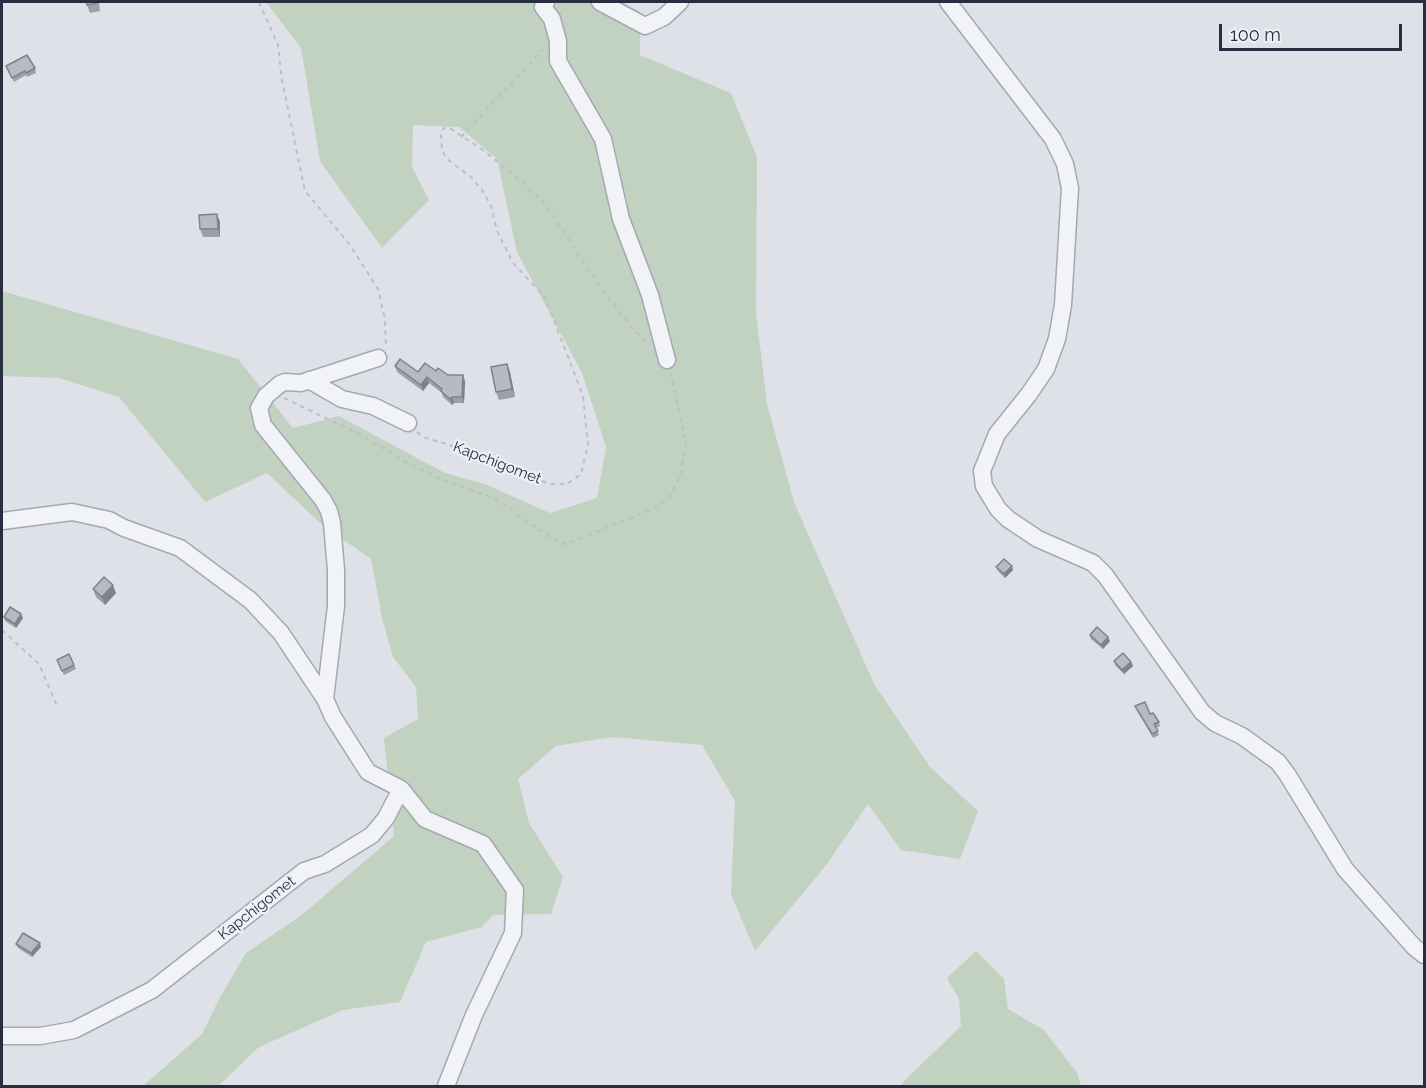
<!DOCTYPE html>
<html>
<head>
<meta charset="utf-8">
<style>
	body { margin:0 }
	#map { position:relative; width:1426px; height:1088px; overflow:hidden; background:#dfe1e8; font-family:Raleway,sans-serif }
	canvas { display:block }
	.frame { position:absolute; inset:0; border:3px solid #272e3f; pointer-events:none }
	.scale { position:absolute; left:1219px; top:24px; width:183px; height:27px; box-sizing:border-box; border:3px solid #272e3f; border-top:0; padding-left:8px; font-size:18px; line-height:21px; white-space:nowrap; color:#272e3f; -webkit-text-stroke:4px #eef0f6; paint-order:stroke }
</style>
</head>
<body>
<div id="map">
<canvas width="1426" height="1088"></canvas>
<div class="frame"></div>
<div class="scale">100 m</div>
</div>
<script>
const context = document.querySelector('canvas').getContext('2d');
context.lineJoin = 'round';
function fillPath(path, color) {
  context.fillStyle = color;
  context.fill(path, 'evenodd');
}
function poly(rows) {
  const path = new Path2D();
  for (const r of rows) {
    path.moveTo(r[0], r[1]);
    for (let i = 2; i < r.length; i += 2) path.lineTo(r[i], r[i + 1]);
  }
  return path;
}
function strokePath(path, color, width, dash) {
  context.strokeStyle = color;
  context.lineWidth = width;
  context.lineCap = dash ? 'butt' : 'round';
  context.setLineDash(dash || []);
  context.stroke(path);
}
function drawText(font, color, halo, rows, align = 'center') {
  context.font = font + ' Raleway,sans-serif';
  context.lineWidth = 4.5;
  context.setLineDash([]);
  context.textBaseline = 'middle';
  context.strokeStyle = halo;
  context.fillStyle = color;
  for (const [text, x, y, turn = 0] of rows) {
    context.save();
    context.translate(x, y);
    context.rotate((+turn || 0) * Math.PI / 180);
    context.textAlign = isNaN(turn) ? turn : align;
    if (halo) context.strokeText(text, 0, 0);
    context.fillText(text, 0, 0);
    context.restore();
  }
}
fillPath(poly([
	[266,2,622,2,640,12,640,55,731,93,757,157,756,312,767,404,794,502,874,684,930,767,978,811,960,859,901,850,868,804,827,864,755,951,731,894,735,801,702,745,613,737,556,746,518,779,529,823,563,877,551,914,493,915,482,927,426,942,400,1002,343,1010,259,1047,218,1086,143,1086,202,1034,219,999,246,953,303,914,394,836,384,738,418,719,416,687,393,657,382,618,371,559,321,524,267,473,205,502,119,397,59,378,2,376,2,291,238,359,293,428,339,416,445,473,485,484,550,513,597,498,606,447,582,373,517,252,497,159,459,127,413,125,412,167,429,200,382,248,320,161,301,48],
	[976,951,1004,979,1008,1009,1044,1030,1077,1073,1081,1086,900,1086,905,1080,961,1026,959,999,947,978]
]), '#c2d2c0');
const minor = poly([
	[546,2,543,7,552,19,558,41,558,61,603,139,621,219,650,295,667,360],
	[600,2,645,26,664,17,680,2],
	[948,2,1053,139,1065,164,1070,188,1063,305,1057,339,1046,369,1029,394,997,434,982,471,984,486,998,509,1008,519,1038,539,1093,563,1105,575,1202,712,1215,723,1242,736,1278,762,1287,774,1345,869,1414,947,1424,955],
	[309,380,342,399,373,406,408,423],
	[2,521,72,512,109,520,124,528,180,548,250,600,281,633,325,699],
	[401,789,425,819,483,844,515,890,513,933,474,1015,446,1086],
	[2,1036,40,1036,74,1030,152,990,304,871,325,864,372,835,386,818,401,789,368,772,333,717,325,699,336,606,336,570,332,523,329,511,323,500,263,425,259,408,266,396,280,384,285,382,301,383,378,358]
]);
strokePath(minor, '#a4a8b2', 19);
strokePath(poly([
	[259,2,278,45,282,80,305,191,350,245,378,289,385,320,386,347],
	[461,137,543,49],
	[284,398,361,435,409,464,446,481,496,499,551,538,562,544,569,543,657,507,670,496,680,477,686,443,671,374],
	[417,432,423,437,489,457,521,473,550,484,567,484,581,474,588,445,583,396,545,297,513,263,497,231,491,206,482,190,471,177,447,159,442,150,441,135,443,129,448,127,483,150,520,180,545,204,603,291,634,330,647,342],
	[2,630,39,664,57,706]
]), '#bcc0c6', 2, [4.5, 4.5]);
strokePath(minor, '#f1f3f6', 16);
fillPath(poly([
	[99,2,100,11,90,13,87,5],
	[6,66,35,68,36,73,27,77,26,75,14,82],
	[220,222,220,237,203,237,200,229],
	[507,364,510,372,515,397,499,400,496,392],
	[395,366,418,372,436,371,465,381,464,403,454,403,452,405,443,397,442,393,429,383,423,391,397,372],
	[996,567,1013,570,1005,578,998,571],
	[93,589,116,593,105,605,96,597],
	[4,617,23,618,16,628,5,621],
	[1090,635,1110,641,1103,649,1091,639],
	[57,660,74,665,76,669,64,675],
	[1114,661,1131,662,1133,666,1124,674,1115,665],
	[1135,706,1150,714,1159,722,1160,726,1156,728,1159,735,1153,738],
	[16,944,41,947,32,957,18,948]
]), '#9da0a9');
fillPath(poly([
	[217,214,220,222,220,237,218,229],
	[507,364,510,372,515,397,512,389],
	[463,375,465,381,464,403,462,397],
	[427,377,429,383,423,391,421,385],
	[452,397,454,403,452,405,450,399],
	[1012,566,1013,570,1005,578,1004,574],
	[113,585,116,593,105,605,102,597],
	[21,614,23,618,16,628,15,624],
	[1108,637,1110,641,1103,649,1101,645],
	[1131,662,1133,666,1124,674,1122,670],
	[40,943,41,947,32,957,31,953]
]), '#7f828a');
const building = poly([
	[86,2,97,2,97,3,87,5,86,2],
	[27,55,35,68,26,73,25,71,12,78,6,66,27,55],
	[217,214,218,229,200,229,199,215,217,214],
	[400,359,418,372,425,363,436,371,438,368,448,375,463,375,462,397,452,397,450,399,441,391,442,389,427,377,421,385,395,366,400,359],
	[507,364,512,389,496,392,491,367,507,364],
	[1004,559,1012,566,1004,574,996,567,1004,559],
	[104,577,113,585,102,597,93,589,104,577],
	[10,607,21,614,15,624,4,617,10,607],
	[1097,627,1108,637,1101,645,1090,635,1097,627],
	[1123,653,1131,662,1122,670,1114,661,1123,653],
	[69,654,74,665,62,671,57,660,69,654],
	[1145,702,1150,714,1153,713,1159,722,1154,724,1158,731,1152,734,1135,706,1145,702],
	[23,933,40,943,31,953,16,944,23,933]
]);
fillPath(building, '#b6bac5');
strokePath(building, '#7f828a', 1.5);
drawText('15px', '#272e3f', '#eef0f6', [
	["Kapchigomet",497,463,21],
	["Kapchigomet",257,908,-38]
]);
</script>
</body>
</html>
